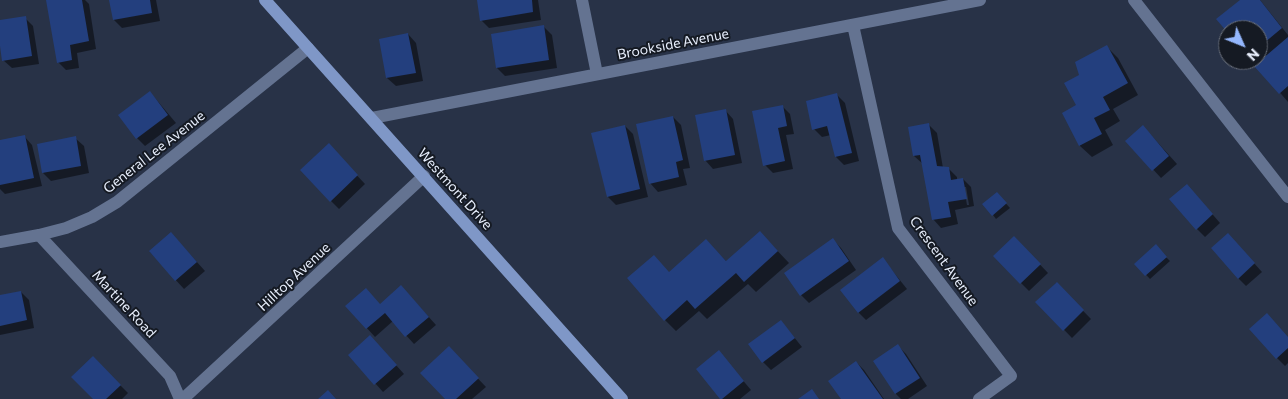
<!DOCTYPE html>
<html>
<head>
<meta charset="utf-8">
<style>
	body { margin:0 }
	#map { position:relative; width:1288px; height:399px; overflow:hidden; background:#283247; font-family:Commissioner,sans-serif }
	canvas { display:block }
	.north { position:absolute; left:1218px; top:20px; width:50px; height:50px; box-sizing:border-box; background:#151a23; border:1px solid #696f7a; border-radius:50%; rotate:134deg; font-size:14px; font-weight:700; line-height:20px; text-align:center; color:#e8effd }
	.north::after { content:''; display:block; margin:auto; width:18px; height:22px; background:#94b7fd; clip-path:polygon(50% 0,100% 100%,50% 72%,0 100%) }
</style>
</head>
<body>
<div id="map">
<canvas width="1288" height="399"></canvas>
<div class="north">N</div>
</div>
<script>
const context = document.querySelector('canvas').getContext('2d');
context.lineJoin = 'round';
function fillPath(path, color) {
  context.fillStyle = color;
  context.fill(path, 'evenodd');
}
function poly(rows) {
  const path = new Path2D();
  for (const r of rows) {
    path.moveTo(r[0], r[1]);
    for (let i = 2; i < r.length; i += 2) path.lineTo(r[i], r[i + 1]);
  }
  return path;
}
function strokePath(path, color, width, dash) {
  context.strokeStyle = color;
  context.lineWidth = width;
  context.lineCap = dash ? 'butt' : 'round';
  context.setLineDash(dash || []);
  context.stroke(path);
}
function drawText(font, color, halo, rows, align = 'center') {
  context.font = font + ' Commissioner,sans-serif';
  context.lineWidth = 4;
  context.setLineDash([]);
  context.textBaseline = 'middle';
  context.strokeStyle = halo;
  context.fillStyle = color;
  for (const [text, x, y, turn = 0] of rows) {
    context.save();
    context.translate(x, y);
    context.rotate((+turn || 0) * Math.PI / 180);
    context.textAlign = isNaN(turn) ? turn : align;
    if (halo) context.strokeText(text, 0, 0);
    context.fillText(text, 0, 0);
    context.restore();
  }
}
fillPath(poly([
	[54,0,85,0,89,4,96,49,77,53,79,68,66,70,58,62],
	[111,0,156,0,160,21,122,28,114,20],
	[478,0,538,0,541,20,489,28,481,20],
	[1242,0,1260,0,1288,35,1288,102,1252,60,1258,60,1258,30,1228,30,1228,31,1218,19],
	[25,18,33,26,39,64,12,68,3,60,0,38,0,22],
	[544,27,552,35,557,68,505,76,497,68,492,35],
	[408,34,416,43,423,81,396,86,387,78,380,40],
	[1107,47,1118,58,1138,95,1113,109,1120,121,1105,130,1113,145,1092,157,1080,146,1063,114,1078,106],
	[150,92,176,123,145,146,137,138],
	[837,95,845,103,859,161,844,165,836,157,831,135,822,137,814,129],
	[782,106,790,114,794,134,786,135,793,169,773,173,765,165],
	[725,110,733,119,742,163,713,169,705,160],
	[673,117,681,125,690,168,683,169,687,185,658,192,650,183],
	[929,125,937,133,943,168,948,168,957,177,957,180,963,179,971,187,974,206,955,210,958,224,941,228,933,219,923,164,914,156],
	[964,187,966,187,969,205,967,205],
	[625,126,633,134,648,197,616,205,608,197],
	[1151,135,1177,164,1161,178,1127,141],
	[24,136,32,145,42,186,5,194,0,189,0,142],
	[75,138,84,146,89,173,51,181,43,173],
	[336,153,365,184,339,209,331,201],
	[1195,194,1220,223,1205,237,1197,229],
	[1000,197,1010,208,996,219,993,215],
	[171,233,205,271,184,289,150,252],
	[1014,237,1048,273,1029,291,994,256],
	[706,240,727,262,771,244,789,263,756,292,748,284,707,319,699,311,676,331,665,320,670,273],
	[833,240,841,248,856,270,809,303,801,295,786,273],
	[1236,243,1262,272,1246,286,1238,278],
	[1155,246,1170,261,1150,279,1136,264],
	[883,259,907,289,866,320,858,312],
	[1056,283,1091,319,1072,338,1037,302],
	[21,292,29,300,34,328,0,335,0,296],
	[409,295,436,325,414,344,393,321,375,337,347,306,381,305],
	[781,321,802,347,771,370,763,362],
	[1288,338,1288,363,1285,366,1277,358],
	[378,345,404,374,383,392,350,355],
	[898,346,906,354,927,386,908,399,901,399,896,394,875,361],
	[449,348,486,387,472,399,446,399],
	[719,352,751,390,740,399,722,399],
	[93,358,128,393,122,399,95,399],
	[856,362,864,370,884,399,842,399]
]), '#0007');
fillPath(poly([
	[46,0,82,0,89,41,70,45,72,60,57,63],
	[109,0,150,0,152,13,113,20],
	[477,0,532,0,533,12,480,21],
	[1240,0,1260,0,1282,28,1258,48,1258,30,1228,30,1228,33,1216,19],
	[26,16,32,56,2,61,0,46,0,20],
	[544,25,549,60,496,68,491,34],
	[408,33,416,73,386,78,379,39],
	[1288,37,1288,86,1279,94,1254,66],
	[1107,45,1128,83,1103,97,1110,110,1094,118,1102,134,1079,146,1062,113,1076,105,1064,83,1079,75,1075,62],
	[150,91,168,115,136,139,118,115],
	[837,93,852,153,835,157,827,126,812,130,806,101],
	[783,105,787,126,778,128,785,161,763,166,752,111],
	[726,109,735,155,704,161,695,115],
	[673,116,683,160,676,162,679,177,649,184,636,124],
	[929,123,937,166,949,167,951,180,963,178,967,199,948,202,951,217,932,220,920,155,913,156,908,127],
	[625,125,640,189,607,197,591,133],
	[1143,125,1169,156,1152,171,1125,141],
	[25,135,34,178,0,185,0,140],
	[76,136,81,166,42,173,37,144],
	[329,143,358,175,330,202,300,170],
	[1187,184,1213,214,1196,230,1169,199],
	[997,192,1007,203,992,216,982,204],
	[760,231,778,251,744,282,736,273,695,309,687,300,664,321,627,278,654,255,669,272,706,239,726,261],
	[171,232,197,262,175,281,149,251],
	[1228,233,1255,263,1238,279,1211,248],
	[1014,236,1041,264,1020,284,993,256],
	[833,238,849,261,800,296,784,273],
	[1156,244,1167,257,1145,276,1134,264],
	[883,257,900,281,858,313,840,290],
	[1057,282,1084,310,1063,331,1035,302],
	[401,285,429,317,405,337,385,313,366,329,345,306,366,288,380,304],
	[21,291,27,320,0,326,0,295],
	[1267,313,1288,337,1288,348,1276,359,1249,329],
	[781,320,795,338,762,363,748,344],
	[370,335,397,365,374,385,348,355],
	[898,344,920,378,895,394,873,361],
	[449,346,479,378,456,399,445,399,420,373],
	[719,350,744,381,722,399,720,399,696,369],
	[93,356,121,385,106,399,93,399,71,377],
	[856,361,883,399,841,399,828,381],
	[812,389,819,399,798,399],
	[328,390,336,399,318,399]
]), '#233f7e');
strokePath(poly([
	[582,0,597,74],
	[1134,0,1288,197],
	[853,25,898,228,1011,376,979,399],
	[372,118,980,0],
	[39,235,170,376,180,399],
	[0,242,39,235,66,228,92,217,117,202,308,48],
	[183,399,424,176]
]), '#647391', 12);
strokePath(poly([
	[265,0,622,399]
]), '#7f97c7', 12);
drawText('14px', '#e8effd', '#151a23', [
	["Brookside Avenue",673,44,-11],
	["General Lee Avenue",154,152,-38],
	["Westmont Drive",455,189,48],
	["Crescent Avenue",944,261,54],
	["Hilltop Avenue",294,277,-43],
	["Martine Road",124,304,47]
]);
</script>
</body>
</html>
